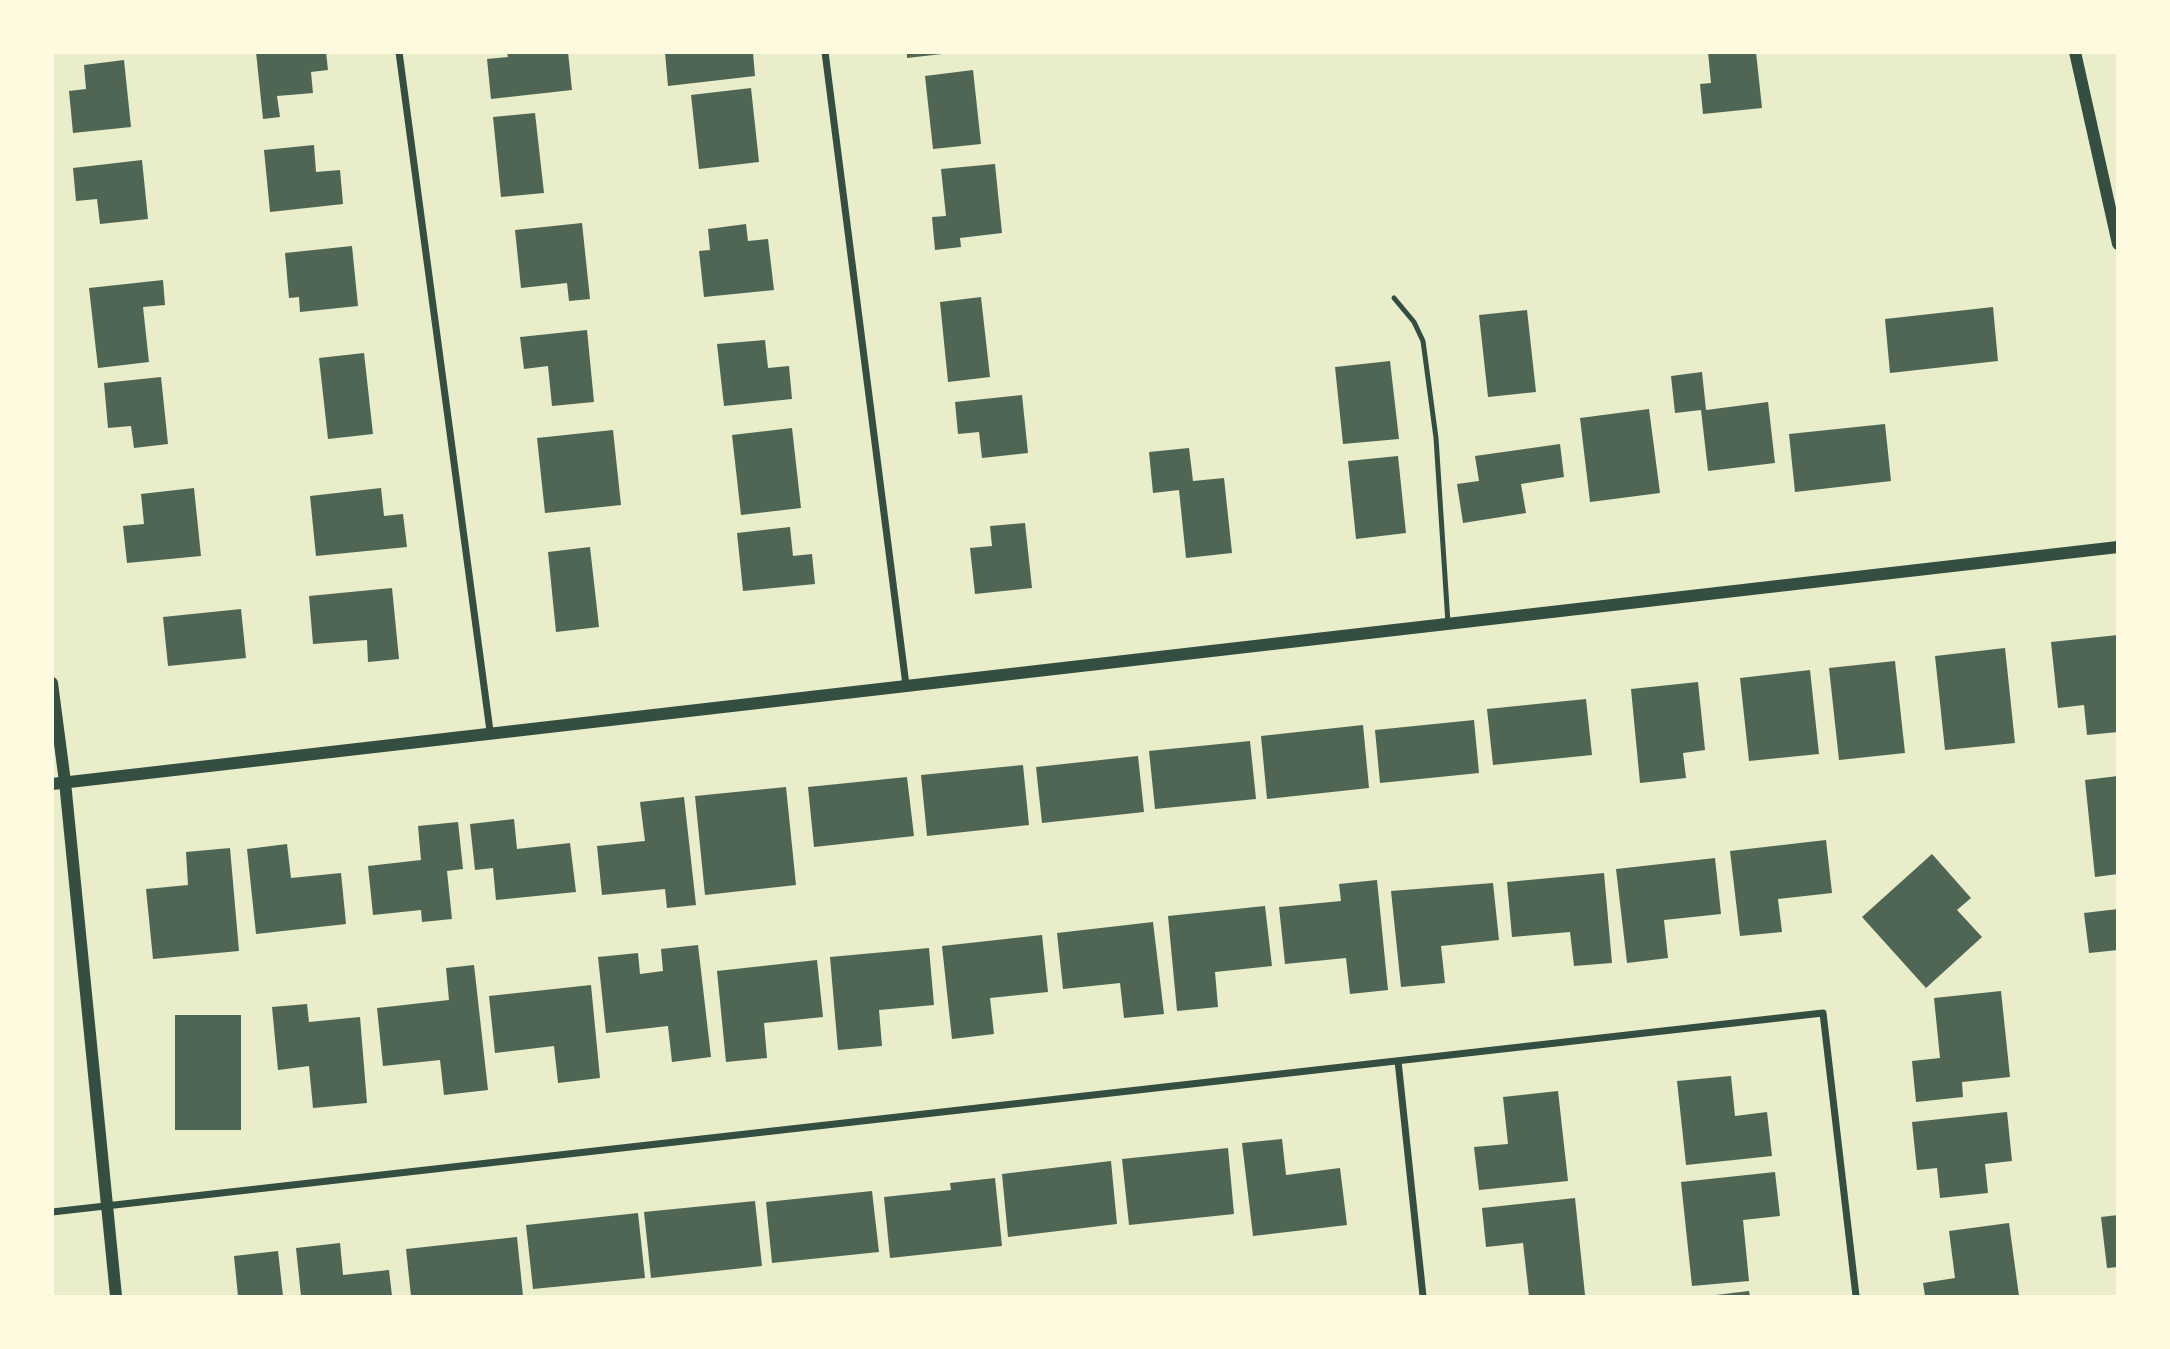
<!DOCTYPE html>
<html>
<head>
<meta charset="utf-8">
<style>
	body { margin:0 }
	#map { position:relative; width:2170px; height:1349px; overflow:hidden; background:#e9edc9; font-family:"Fira Sans Condensed",sans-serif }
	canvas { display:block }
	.frame { position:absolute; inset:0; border:54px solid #fefae0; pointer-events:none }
</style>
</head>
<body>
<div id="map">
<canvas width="2170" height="1349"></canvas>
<div class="frame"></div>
</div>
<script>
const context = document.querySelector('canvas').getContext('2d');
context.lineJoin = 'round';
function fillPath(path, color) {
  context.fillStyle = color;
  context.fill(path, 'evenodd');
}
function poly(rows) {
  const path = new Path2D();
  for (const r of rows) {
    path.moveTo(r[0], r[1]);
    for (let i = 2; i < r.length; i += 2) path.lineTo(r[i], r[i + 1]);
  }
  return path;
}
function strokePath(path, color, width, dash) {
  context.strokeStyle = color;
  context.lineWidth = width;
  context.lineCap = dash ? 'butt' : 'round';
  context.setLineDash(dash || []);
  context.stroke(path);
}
fillPath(poly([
	[256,52,326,52,328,70,311,72,313,93,277,96,280,117,263,119],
	[507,52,568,52,572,90,491,99,487,59,508,57],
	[665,52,753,52,755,76,668,86],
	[907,52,942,52,942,54,907,58],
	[1708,52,1756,52,1762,108,1703,114,1700,84,1711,83],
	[124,60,131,127,73,133,69,91,86,89,84,65],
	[973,70,981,144,933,149,925,76],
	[751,88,759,162,699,169,691,95],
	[535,113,544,193,501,197,493,117],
	[314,145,316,172,340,170,343,204,270,212,264,150],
	[142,160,148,219,100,224,97,199,76,201,73,168],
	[995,164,1002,233,960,238,961,247,935,250,932,217,946,216,941,169],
	[582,223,590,299,569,301,567,283,521,288,515,230],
	[746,224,748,241,768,239,774,290,704,297,699,251,710,250,708,229],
	[352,246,358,306,300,312,299,297,289,298,285,253],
	[163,280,165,305,143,307,149,362,98,368,89,288],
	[981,297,990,377,948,382,940,302],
	[1993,307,1998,361,1890,373,1885,319],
	[1527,310,1536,392,1488,397,1479,315],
	[587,330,594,402,552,406,548,366,524,369,520,337],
	[765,340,768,368,789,366,792,399,724,406,717,344],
	[364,353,373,434,328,439,319,358],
	[1390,361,1399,439,1343,444,1335,367],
	[1702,372,1706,410,1768,402,1775,463,1708,471,1701,410,1675,413,1671,376],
	[161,377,168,444,134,448,131,426,108,428,104,383],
	[1022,395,1028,453,982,458,979,432,958,434,955,402],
	[1649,409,1660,493,1590,502,1580,418],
	[1885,424,1891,481,1795,492,1789,434],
	[792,428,801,508,741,515,732,435],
	[613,430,621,505,545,513,537,438],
	[1560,444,1564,477,1521,484,1526,513,1463,523,1457,484,1479,481,1475,456],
	[1189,448,1193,481,1224,478,1232,553,1186,558,1179,490,1153,493,1149,452],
	[1398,456,1406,533,1356,539,1348,461],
	[194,488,201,556,127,563,123,526,144,524,141,494],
	[381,488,384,516,403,514,407,547,316,556,310,496],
	[1025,523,1032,588,975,594,970,548,992,546,990,526],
	[790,527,793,556,812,554,815,584,743,591,737,533],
	[590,547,599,627,556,632,548,552],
	[392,588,399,659,368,662,367,640,313,644,309,596],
	[241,609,246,658,168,666,163,617],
	[2118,635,2118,732,2087,735,2084,705,2058,708,2051,642],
	[2005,648,2015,743,1945,750,1935,656],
	[1895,661,1905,753,1839,760,1829,668],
	[1810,670,1819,754,1749,761,1740,678],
	[1698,682,1705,750,1683,753,1686,778,1640,783,1631,689],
	[1586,699,1592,755,1493,765,1487,709],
	[1474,720,1479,773,1380,783,1375,730],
	[1363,725,1369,788,1267,799,1261,736],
	[1250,741,1256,799,1155,809,1149,751],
	[1138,756,1144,812,1042,823,1036,767],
	[1023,765,1029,825,927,836,921,775],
	[2118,776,2118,874,2095,877,2085,780],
	[907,777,914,836,814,847,808,787],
	[786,787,796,885,705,895,695,796],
	[684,797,696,905,667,908,665,889,602,895,597,846,645,841,640,802],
	[514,819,517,849,570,843,576,892,496,900,493,868,475,870,470,824],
	[458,822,463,869,447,871,452,919,422,922,421,910,373,915,368,866,421,860,418,826],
	[1826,840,1832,893,1778,899,1782,932,1740,936,1730,851],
	[287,844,291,878,341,873,346,924,256,934,247,849],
	[230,848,239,951,153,959,146,889,188,885,186,852],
	[1932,854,1971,898,1957,910,1982,937,1926,988,1862,917],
	[1715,858,1721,914,1664,920,1668,958,1627,963,1616,869],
	[1604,873,1612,963,1574,966,1570,932,1512,937,1507,882],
	[1377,880,1388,990,1350,994,1346,958,1285,964,1279,907,1341,901,1339,884],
	[1493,883,1499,940,1441,946,1445,983,1401,987,1391,891],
	[1265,906,1272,966,1215,972,1218,1007,1177,1011,1168,916],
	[2118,909,2118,950,2089,953,2084,913],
	[1153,922,1164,1014,1124,1018,1120,983,1063,989,1057,933],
	[1042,935,1048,992,990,998,994,1034,952,1039,942,946],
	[698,945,711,1057,672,1062,668,1026,606,1033,598,957,638,953,640,974,663,971,661,949],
	[929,948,934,1005,879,1010,882,1046,838,1050,830,957],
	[817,960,823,1017,764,1023,767,1058,726,1062,717,971],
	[474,965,488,1090,444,1095,440,1060,383,1066,377,1008,449,1000,446,968],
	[591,985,600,1078,558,1083,554,1046,495,1053,489,996],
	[2001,991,2010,1077,1962,1082,1963,1097,1916,1102,1912,1061,1940,1058,1934,998],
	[307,1004,309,1022,360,1017,367,1103,313,1108,309,1066,278,1070,272,1007],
	[175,1015,241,1015,241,1130,175,1130],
	[1731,1076,1735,1116,1767,1112,1772,1156,1686,1165,1677,1081],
	[1558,1091,1568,1181,1479,1190,1474,1147,1508,1144,1503,1097],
	[2007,1112,2012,1161,1985,1164,1988,1193,1940,1198,1937,1168,1917,1170,1912,1122],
	[1282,1139,1286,1175,1340,1168,1347,1225,1253,1236,1242,1143],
	[1228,1148,1234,1214,1129,1225,1122,1159],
	[1111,1161,1117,1224,1008,1237,1002,1174],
	[1775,1172,1780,1216,1743,1220,1749,1281,1692,1286,1681,1182],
	[995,1178,1002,1246,890,1258,884,1197,951,1190,950,1183],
	[872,1191,879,1252,772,1263,766,1202],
	[1575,1198,1585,1295,1529,1296,1523,1243,1486,1247,1482,1208],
	[755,1201,762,1266,651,1278,644,1212],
	[638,1213,645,1278,533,1289,526,1225],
	[2118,1215,2118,1267,2107,1268,2101,1217],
	[2009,1223,2019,1296,1925,1296,1923,1283,1955,1278,1949,1231],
	[517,1237,523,1296,411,1296,406,1249],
	[340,1243,343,1275,389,1270,392,1296,301,1296,296,1248],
	[278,1251,283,1296,238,1296,234,1256],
	[1749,1291,1750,1296,1716,1296,1716,1295]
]), '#4f6655');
strokePath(poly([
	[1394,298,1414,322,1423,341,1436,438,1448,623]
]), '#344e41', 5);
strokePath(poly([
	[399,52,490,731],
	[825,52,906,685],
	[1398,1061,1423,1296],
	[52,1212,1823,1013,1856,1296]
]), '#344e41', 7);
strokePath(poly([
	[2075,52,2118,244],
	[52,683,65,782,116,1296],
	[52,784,2118,547]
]), '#344e41', 12);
</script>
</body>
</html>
